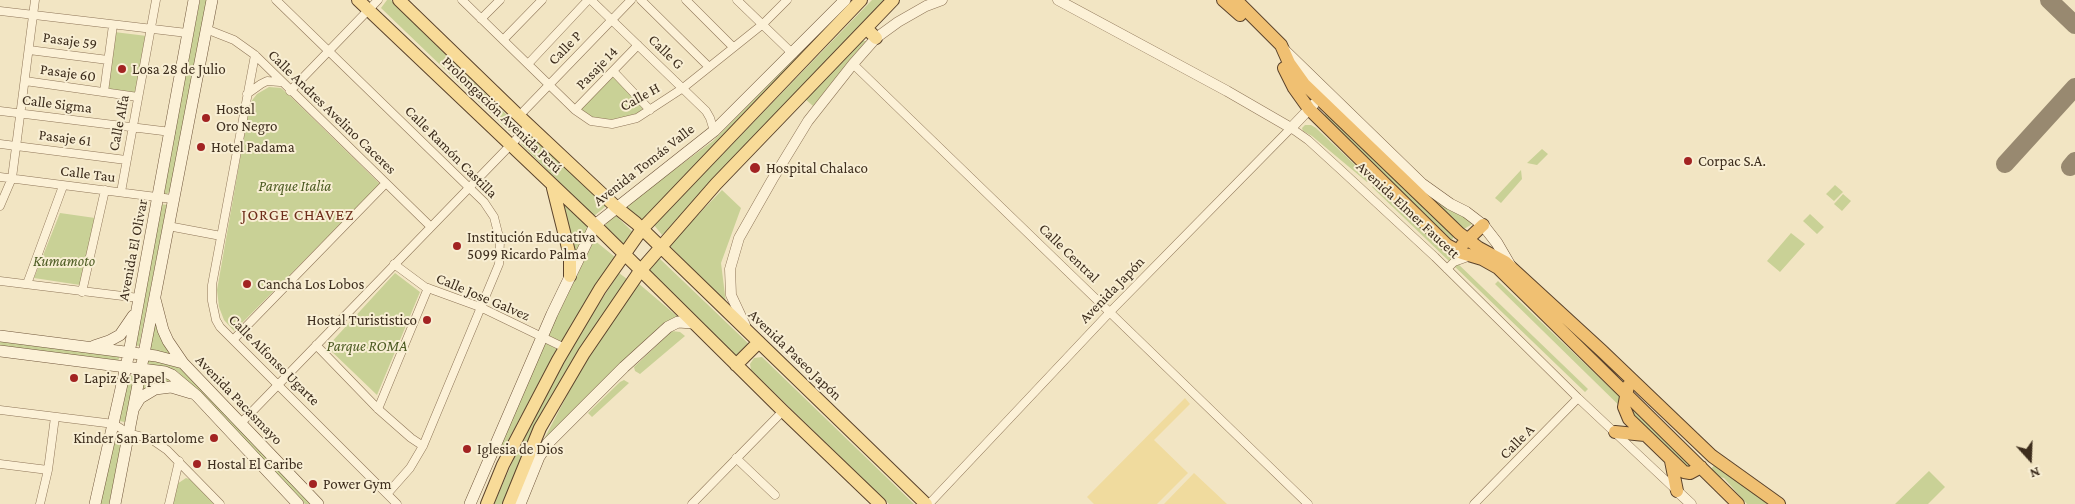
<!DOCTYPE html>
<html>
<head>
<meta charset="utf-8">
<style>
	body { margin:0 }
	#map { position:relative; width:2075px; height:504px; overflow:hidden; background:#f2e5c3; font-family:"Crimson Pro",serif }
	canvas { display:block }
	.north { position:absolute; left:2005px; top:434px; width:50px; height:50px; -webkit-text-stroke:4px #f8eed3; paint-order:stroke; rotate:160deg; font-size:14px; font-weight:700; line-height:20px; text-align:center; color:#3d2d1d }
	.north::after { content:''; display:block; margin:auto; width:18px; height:22px; background:#3d2d1d; clip-path:polygon(50% 0,100% 100%,50% 72%,0 100%) }
</style>
</head>
<body>
<div id="map">
<canvas width="2075" height="504"></canvas>
<div class="north">N</div>
</div>
<script>
const context = document.querySelector('canvas').getContext('2d');
context.lineJoin = 'round';
function fillPath(path, color) {
  context.fillStyle = color;
  context.fill(path, 'evenodd');
}
function poly(rows) {
  const path = new Path2D();
  for (const r of rows) {
    path.moveTo(r[0], r[1]);
    for (let i = 2; i < r.length; i += 2) path.lineTo(r[i], r[i + 1]);
  }
  return path;
}
function strokePath(path, color, width, dash) {
  context.strokeStyle = color;
  context.lineWidth = width;
  context.lineCap = dash ? 'butt' : 'round';
  context.setLineDash(dash || []);
  context.stroke(path);
}
function drawText(font, color, halo, rows, align = 'center') {
  context.font = font + ' "Crimson Pro",serif';
  context.lineWidth = 4;
  context.setLineDash([]);
  context.textBaseline = 'middle';
  context.strokeStyle = halo;
  context.fillStyle = color;
  for (const [text, x, y, turn = 0] of rows) {
    context.save();
    context.translate(x, y);
    context.rotate((+turn || 0) * Math.PI / 180);
    context.textAlign = isNaN(turn) ? turn : align;
    if (halo) context.strokeText(text, 0, 0);
    context.fillText(text, 0, 0);
    context.restore();
  }
}
fillPath(poly([
	[200,0,207,0,171,190,166,195,163,190],
	[387,0,391,0,517,125,509,131,381,8],
	[850,0,855,0,643,223,625,206,713,141],
	[872,0,885,0,662,235,654,225],
	[114,32,147,36,136,94,107,90],
	[861,41,870,41,813,106,804,98],
	[612,75,647,109,636,117,604,122,590,117,580,109],
	[269,87,281,88,289,95,380,184,234,331,224,320,219,307,217,290,250,103,257,94],
	[1326,114,1454,236,1452,240,1322,116],
	[1311,125,1316,128,1371,180,1367,182,1312,136,1303,131,1302,128,1305,125],
	[531,133,606,206,594,216,521,144],
	[1542,149,1548,154,1537,165,1527,163],
	[1521,170,1522,179,1501,203,1495,198],
	[1375,184,1588,389,1585,392,1372,187],
	[1835,185,1843,192,1834,201,1826,194],
	[722,190,741,208,721,263,726,303,669,245],
	[1421,191,1474,223,1464,229],
	[1843,194,1851,201,1842,211,1834,204],
	[562,201,588,227,575,261],
	[160,204,167,205,139,346,134,345],
	[60,213,95,218,80,285,34,278],
	[1810,214,1824,227,1817,234,1803,221],
	[615,215,634,233,622,246,604,228,610,217],
	[1791,233,1805,244,1780,272,1767,261],
	[594,240,615,257,547,367,504,448,499,446,549,333],
	[659,258,752,347,739,359,646,271],
	[395,273,420,292,377,395,327,347],
	[619,273,627,279,504,504,494,504,533,415,564,358],
	[1498,281,1690,464,1692,467,1684,469,1495,284],
	[638,283,678,317,668,321,595,388,543,441,582,367],
	[154,315,171,355,147,351],
	[672,331,680,332,685,336,640,374,635,371,634,367],
	[0,340,120,355,118,362,0,347],
	[762,357,914,504,889,504,751,370,750,364,754,358],
	[147,358,176,364,314,504,305,504,178,372,147,365],
	[144,374,157,375,177,383,140,394],
	[129,375,135,376,125,422,119,421],
	[624,380,629,383,592,417,588,413,620,382],
	[114,439,122,441,109,504,99,504],
	[1716,463,1771,504,1747,504,1724,478,1720,477,1711,469],
	[1929,471,1945,487,1928,504,1895,504],
	[186,478,192,480,214,504,173,504,177,484]
]), '#c9d196');
fillPath(poly([
	[1185,398,1190,404,1154,440,1188,473,1157,504,1094,504,1087,497],
	[1194,473,1227,504,1164,504]
]), '#f0db9e');
strokePath(poly([
	[2049,0,2075,25],
	[2005,164,2075,87],
	[2070,167,2075,161]
]), '#988970', 18);
const minor = poly([
	[276,0,484,202,494,217,500,241,499,264,423,446,410,468,387,494],
	[462,0,575,110,591,121,612,124,637,118,683,88,763,24,787,0],
	[591,0,706,111,710,118,714,131],
	[641,0,709,67],
	[686,0,733,47],
	[737,0,793,54],
	[0,11,187,33],
	[481,19,500,0],
	[206,29,234,40,255,55,431,227],
	[503,40,542,0],
	[29,50,108,60],
	[255,55,212,285,212,301,216,320,220,327,397,504],
	[528,64,588,0],
	[853,64,1308,504],
	[613,71,650,110],
	[25,81,138,97],
	[290,91,378,0],
	[104,92,113,25],
	[247,94,261,84,267,81,280,82],
	[575,110,638,45],
	[0,111,171,132],
	[519,116,631,0],
	[0,144,126,160],
	[0,177,172,199],
	[121,192,156,0],
	[0,206,12,178,35,0],
	[168,226,221,236],
	[394,264,425,287,480,307,565,348],
	[1447,269,1454,262,1468,257],
	[0,281,139,298],
	[27,284,63,186],
	[82,292,105,190],
	[233,340,385,184],
	[316,345,378,409,411,438,423,446],
	[378,409,428,288],
	[0,410,114,424,128,433,151,439,167,450,220,504],
	[241,423,529,126],
	[736,458,775,495],
	[0,464,48,470],
	[40,504,48,470,55,417],
	[169,504,179,461],
	[692,504,783,411],
	[929,504,1110,312,1291,128,1308,140,1342,171,1435,257,1578,398,1676,490],
	[1474,504,1578,398]
]);
const tertiary = poly([
	[1058,0,1227,91,1291,128,1314,104],
	[745,325,731,295,730,269,739,238,772,180,808,121,853,64,876,38,898,22,926,6,942,0],
	[1677,491,1691,504]
]);
const secondary = poly([
	[1284,50,1422,184,1450,204,1466,212,1483,225,1497,243,1511,267],
	[155,299,163,330,168,341,183,363],
	[0,336,156,356,183,363,318,504],
	[94,346,109,341,120,335,133,316],
	[0,351,165,372,172,375,197,396,298,504],
	[134,408,140,398,155,389,171,387,191,393],
	[95,504,129,353,194,0],
	[115,504,212,0],
	[470,504,552,314,595,225,714,131,845,0],
	[520,504,539,457,548,443,624,367,668,327,678,322,693,323]
]);
const primary = poly([
	[358,0,595,225,783,411,880,504],
	[399,0,519,116,616,207,636,223,926,504],
	[866,28,876,38],
	[553,188,570,256,570,276],
	[736,365,759,342],
	[487,504,503,465,558,360,600,289,642,229,861,0],
	[509,504,540,428,584,353,640,271,716,184,893,0]
]);
const trunk = poly([
	[1223,0,1240,15],
	[1236,0,1281,45,1289,63,1304,84,1459,233,1479,248,1505,262,1602,351,1712,456,1779,504],
	[1284,68,1294,88,1309,109,1447,245,1462,253,1482,259,1498,268,1738,504],
	[1462,245,1483,225],
	[1628,386,1624,407,1629,419,1684,472,1690,473,1701,467],
	[1615,432,1645,435],
	[1671,461,1677,491]
]);
strokePath(minor, '#8e7558', 9);
strokePath(tertiary, '#8e7558', 11);
strokePath(secondary, '#70563b', 12);
strokePath(primary, '#5b432c', 14);
strokePath(trunk, '#5b432c', 14);
strokePath(minor, '#fcf1d7', 8);
strokePath(tertiary, '#fcf1d7', 10);
strokePath(secondary, '#fcf1d7', 11);
strokePath(primary, '#f8db98', 12);
strokePath(trunk, '#f0c072', 12);
for (const [x, y, r, color] of [
	[122,69,5,"#a22322"],
	[206,118,5,"#a22322"],
	[201,147,5,"#a22322"],
	[1688,161,5,"#a22322"],
	[755,168,6,"#a22322"],
	[457,246,5,"#a22322"],
	[247,284,5,"#a22322"],
	[427,320,5,"#a22322"],
	[74,378,5,"#a22322"],
	[214,438,5,"#a22322"],
	[467,449,5,"#a22322"],
	[197,464,5,"#a22322"],
	[313,484,5,"#a22322"]
]) {
  const dot = new Path2D();
  dot.arc(x, y, r, 0, 2 * Math.PI);
  context.fillStyle = color;
  context.fill(dot);
  strokePath(dot, '#f8eed3', 2);
}
drawText('15px', '#3d2d1d', '#f8eed3', [
	["Pasaje 59",70,41,8],
	["Calle P",565,48,-46],
	["Calle G",666,52,44],
	["Pasaje 14",597,68,-46],
	["Pasaje 60",68,73,8],
	["Calle H",640,97,-29],
	["Calle Sigma",57,104,7],
	["Calle Andres Avelino Caceres",332,112,44],
	["Prolongación Avenida Perú",502,115,44],
	["Calle Alfa",119,123,-79],
	["Pasaje 61",65,138,7],
	["Calle Ramón Castilla",451,152,45],
	["Avenida Tomás Valle",644,165,-38],
	["Calle Tau",88,174,7],
	["Avenida Elmer Faucett",1408,210,43],
	["Avenida El Olivar",133,250,-79],
	["Calle Central",1069,253,44],
	["Avenida Japón",1112,290,-46],
	["Calle Jose Galvez",483,297,23],
	["Avenida Paseo Japón",795,355,44],
	["Calle Alfonso Ugarte",274,360,45],
	["Avenida Pacasmayo",239,400,46],
	["Calle A",1517,442,-45]
]);
drawText('15px', '#3d2d1d', '#f8eed3', [
	["Losa 28 de Julio",132,69],
	["Hostal",216,109],
	["Oro Negro",216,126],
	["Hotel Padama",211,147],
	["Corpac S.A.",1698,161],
	["Hospital Chalaco",766,168],
	["Institución Educativa",467,237],
	["5099 Ricardo Palma",467,254],
	["Cancha Los Lobos",257,284],
	["Hostal Turististico",417,320,"right"],
	["Lapiz & Papel",84,378],
	["Kinder San Bartolome",204,438,"right"],
	["Iglesia de Dios",477,449],
	["Hostal El Caribe",207,464],
	["Power Gym",323,484]
], 'left');
drawText('italic 15px', '#4c5b22', '#f8eed3', [
	["Parque Italia",295,186],
	["Kumamoto",64,261],
	["Parque ROMA",367,346]
]);
context.letterSpacing = '1px';
drawText('16px', '#6d2c19', '#f8eed3', [
	["JORGE CHAVEZ",298,215]
]);
context.letterSpacing = '0px';
</script>
</body>
</html>
